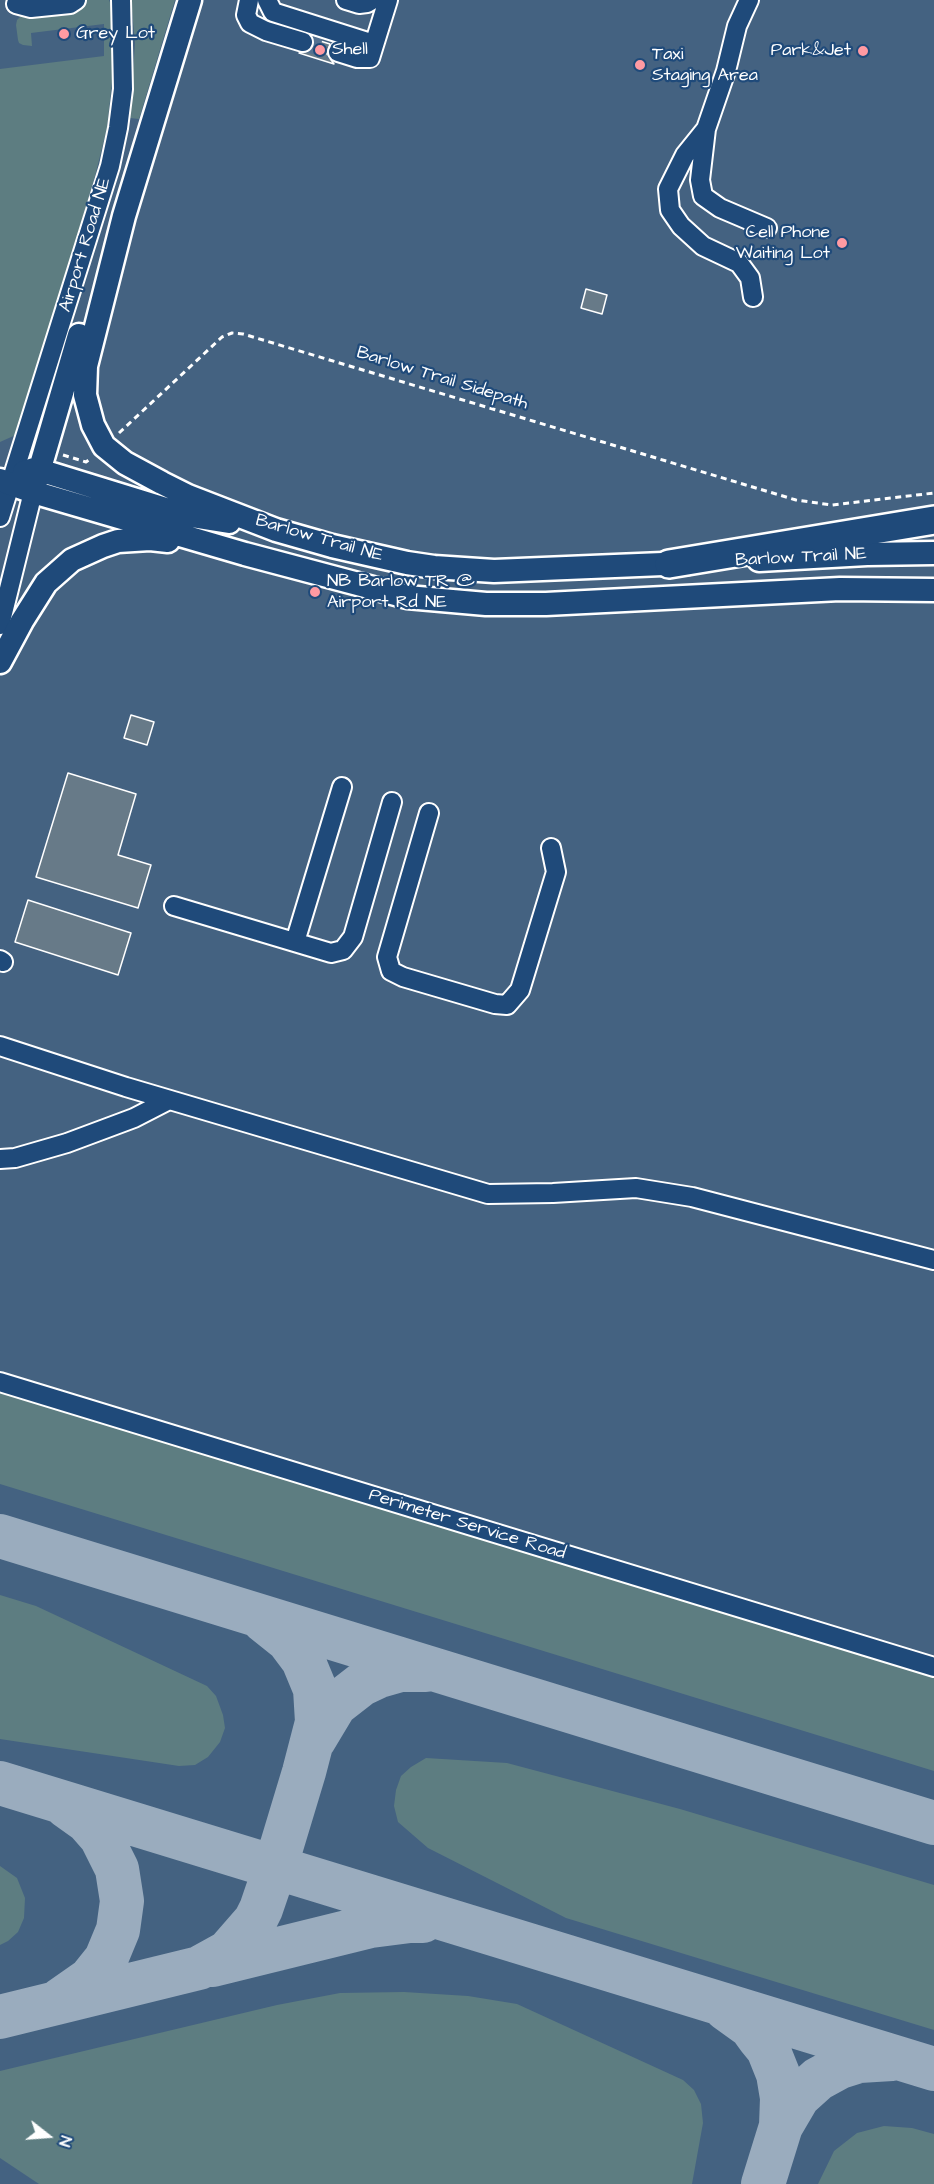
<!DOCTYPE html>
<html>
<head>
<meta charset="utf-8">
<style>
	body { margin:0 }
	#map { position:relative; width:934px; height:2184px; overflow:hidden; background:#35587e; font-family:"Architects Daughter",sans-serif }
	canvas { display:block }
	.north { position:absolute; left:18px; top:2106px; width:60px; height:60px; -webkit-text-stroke:4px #1f4a7a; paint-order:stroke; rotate:107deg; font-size:16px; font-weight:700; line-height:24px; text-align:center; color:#fff }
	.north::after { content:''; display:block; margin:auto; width:21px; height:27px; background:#fff; clip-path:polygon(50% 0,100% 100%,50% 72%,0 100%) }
</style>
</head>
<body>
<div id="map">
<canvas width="934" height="2184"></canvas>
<div class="north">N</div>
</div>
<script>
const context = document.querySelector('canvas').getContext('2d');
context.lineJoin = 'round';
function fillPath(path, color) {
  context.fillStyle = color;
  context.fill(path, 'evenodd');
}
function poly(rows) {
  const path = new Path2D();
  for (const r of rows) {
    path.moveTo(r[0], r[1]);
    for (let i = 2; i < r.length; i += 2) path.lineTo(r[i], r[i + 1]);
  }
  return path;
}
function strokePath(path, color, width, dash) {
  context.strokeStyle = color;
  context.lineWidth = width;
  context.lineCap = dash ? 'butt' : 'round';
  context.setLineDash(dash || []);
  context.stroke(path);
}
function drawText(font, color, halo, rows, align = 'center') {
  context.font = font + ' "Architects Daughter",sans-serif';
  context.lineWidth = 4.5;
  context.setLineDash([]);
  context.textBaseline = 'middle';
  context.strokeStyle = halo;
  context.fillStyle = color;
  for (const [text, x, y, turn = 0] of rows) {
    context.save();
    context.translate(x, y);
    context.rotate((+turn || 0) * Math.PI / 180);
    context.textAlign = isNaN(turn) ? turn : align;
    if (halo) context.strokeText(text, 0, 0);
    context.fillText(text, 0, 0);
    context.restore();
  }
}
fillPath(poly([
	[0,0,934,0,934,2184,0,2184]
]), '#446281');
fillPath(poly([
	[87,0,109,0,111,5,113,73,107,128,95,176,18,434,0,442,0,69,104,56,104,24,31,33,32,46,23,45,19,43,18,40,16,25,17,20,23,14,80,5],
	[131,0,175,0,139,119,130,118,135,43],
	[0,1390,934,1676,934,1771,0,1484],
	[0,1595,36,1606,207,1686,216,1696,223,1715,225,1728,220,1742,208,1757,195,1765,179,1766,0,1739],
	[426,1758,507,1763,680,1809,934,1885,934,2030,566,1918,428,1848,398,1822,394,1806,396,1790,401,1776,411,1767],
	[0,1866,17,1878,25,1898,24,1918,18,1932,8,1941,0,1945],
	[404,1992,468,1996,517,2004,683,2080,694,2090,701,2104,703,2123,692,2184,39,2184,0,2158,0,2071,277,2005,340,1993],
	[884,2126,912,2128,934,2134,934,2184,818,2184,834,2151,857,2133]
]), '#5d7d81');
strokePath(poly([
	[0,1536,934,1823],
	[314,1740,335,1705,362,1684,379,1676,400,1670,426,1670],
	[0,1783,934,2069],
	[213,1965,371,1926,410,1921,423,1921],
	[60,2000,90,1979,106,1959,118,1930,122,1901,117,1869,101,1837,87,1821,66,1806],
	[726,2009,751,2027,759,2038,768,2049,778,2074,782,2098,781,2126,763,2184],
	[0,2017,199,1968,228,1952,255,1921,261,1909,275,1868,304,1772,317,1722,315,1689,303,1660,288,1640,263,1620],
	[781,2126,798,2097,818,2079,840,2067,859,2061,892,2059]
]), '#9aacbe', 44);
const building = poly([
	[314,39,330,44,327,54,334,64,299,53,311,50,314,39],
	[586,289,607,295,602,314,581,308,586,289],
	[131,715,154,722,147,745,124,738,131,715],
	[68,773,136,794,118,855,151,865,138,908,36,877,68,773],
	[28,900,131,933,118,975,15,942,28,900]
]);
fillPath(building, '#677a88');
strokePath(building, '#fff', 1.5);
strokePath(poly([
	[303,42,338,52]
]), '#537191', 18, [18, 9]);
const minor = poly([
	[249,0,246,15,250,23,266,31,303,42],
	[267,0,273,12,374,44],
	[346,0,359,4,367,3,372,0],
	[749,0,737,26,726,71,706,129,700,180,703,196,720,208,767,228],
	[16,4,31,8,70,4,76,0],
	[338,52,357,58,370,58,388,0],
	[706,129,685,155,668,189,670,210,681,226,703,246,739,263,750,278,753,297],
	[0,517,110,166,118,128,123,89,121,0],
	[0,625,33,492],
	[429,813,387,957,391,971,403,977,495,1004,507,1005,520,990,556,872,551,848],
	[174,906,331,953,343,950,353,937,392,802],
	[295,942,342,787],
	[0,960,3,962],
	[0,1046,126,1087,488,1194,553,1193,636,1188,692,1197,934,1260],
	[0,1159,15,1158,67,1143,134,1118,169,1100],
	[0,1382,934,1667]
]);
const major = poly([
	[190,0,124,216,86,366,85,395,93,425,104,446,125,463,162,483,188,496,276,530,332,546,407,563,434,567,494,571,687,563],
	[24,472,34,469,39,470,185,515,229,522],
	[0,480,33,492,245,554,407,597,486,604,546,604,840,589,934,590],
	[33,492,79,335],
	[759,560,867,554,934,553],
	[0,662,22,621,46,583,72,560,103,546,118,541,150,539,168,541]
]);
const highway = poly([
	[669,564,934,520]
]);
strokePath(minor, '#fff', 22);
strokePath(major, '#fff', 27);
strokePath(highway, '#fff', 32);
strokePath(poly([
	[119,433,222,337,232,333,243,334,796,500,832,505,934,493],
	[63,455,86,462,90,459]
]), '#fff', 3, [6, 4.5]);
strokePath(minor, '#1f4a7a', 18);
strokePath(major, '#1f4a7a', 22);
strokePath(highway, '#1f4a7a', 27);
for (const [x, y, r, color] of [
	[64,34,6,"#ff9aa2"],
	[320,50,6,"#ff9aa2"],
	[863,51,6,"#ff9aa2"],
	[640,65,6,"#ff9aa2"],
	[842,243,6,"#ff9aa2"],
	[315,592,6,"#ff9aa2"]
]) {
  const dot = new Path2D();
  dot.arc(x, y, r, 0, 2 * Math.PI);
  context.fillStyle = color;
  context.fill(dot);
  strokePath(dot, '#1f4a7a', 2);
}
drawText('18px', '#fff', '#1f4a7a', [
	["Grey Lot",76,34],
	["Shell",332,50],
	["Park&Jet",851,51,"right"],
	["Taxi",652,55],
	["Staging Area",652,76],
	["Cell Phone",830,233,"right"],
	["Waiting Lot",830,254,"right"],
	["NB Barlow TR @",327,582],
	["Airport Rd NE",327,603]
], 'left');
drawText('18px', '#fff', '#1f4a7a', [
	["Airport Road NE",86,245,-73],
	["Barlow Trail Sidepath",442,379,17],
	["Barlow Trail NE",319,539,16],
	["Barlow Trail NE",801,558,-3],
	["Perimeter Service Road",467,1525,17]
]);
</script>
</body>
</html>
